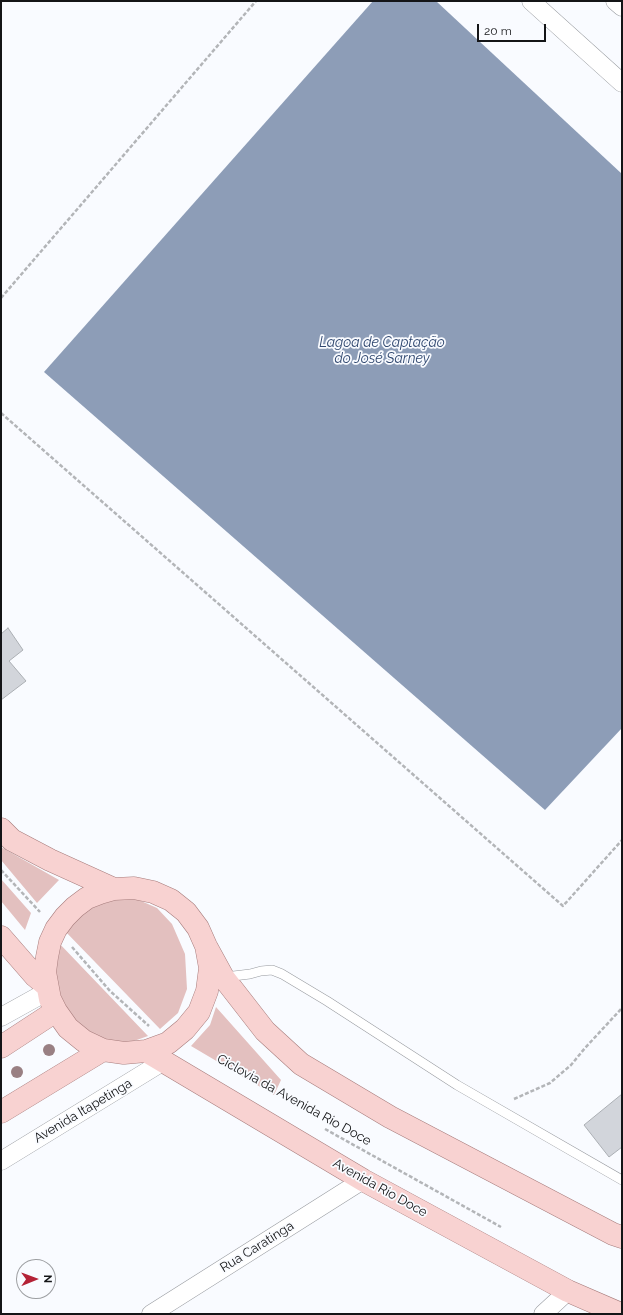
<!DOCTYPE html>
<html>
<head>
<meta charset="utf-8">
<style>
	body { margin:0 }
	#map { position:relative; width:623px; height:1315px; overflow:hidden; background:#f9fbff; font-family:Raleway,sans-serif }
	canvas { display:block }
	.frame { position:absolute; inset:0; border:2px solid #141517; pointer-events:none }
	.north { position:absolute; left:16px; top:1259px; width:40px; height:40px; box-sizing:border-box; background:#f9fbff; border:1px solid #9d9fa2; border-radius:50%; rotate:89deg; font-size:11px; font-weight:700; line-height:16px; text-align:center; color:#141517 }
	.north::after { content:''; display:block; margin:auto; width:14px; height:18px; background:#b42236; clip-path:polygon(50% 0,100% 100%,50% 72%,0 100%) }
	.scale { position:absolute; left:477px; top:24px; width:69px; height:18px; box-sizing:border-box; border:2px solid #141517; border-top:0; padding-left:5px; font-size:12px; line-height:14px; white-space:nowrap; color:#141517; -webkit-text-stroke:3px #f9fbff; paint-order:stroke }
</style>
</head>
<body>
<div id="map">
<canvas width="623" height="1315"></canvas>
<div class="frame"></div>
<div class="north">N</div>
<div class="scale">20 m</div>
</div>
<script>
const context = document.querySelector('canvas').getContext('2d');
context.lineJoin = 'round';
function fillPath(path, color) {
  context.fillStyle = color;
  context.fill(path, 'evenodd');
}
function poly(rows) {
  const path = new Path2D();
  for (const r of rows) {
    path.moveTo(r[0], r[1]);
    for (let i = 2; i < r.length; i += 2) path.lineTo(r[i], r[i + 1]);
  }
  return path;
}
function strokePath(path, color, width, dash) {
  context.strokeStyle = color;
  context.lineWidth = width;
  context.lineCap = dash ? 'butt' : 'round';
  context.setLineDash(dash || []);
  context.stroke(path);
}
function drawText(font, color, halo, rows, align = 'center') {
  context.font = font + ' Raleway,sans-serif';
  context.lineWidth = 3.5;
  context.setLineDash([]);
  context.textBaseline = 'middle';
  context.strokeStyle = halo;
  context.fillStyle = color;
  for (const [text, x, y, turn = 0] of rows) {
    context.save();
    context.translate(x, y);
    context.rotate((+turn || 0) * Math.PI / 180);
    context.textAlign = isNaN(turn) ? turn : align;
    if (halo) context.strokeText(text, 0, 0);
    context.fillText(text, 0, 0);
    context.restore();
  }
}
fillPath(poly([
	[1,847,59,880,37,903,1,860],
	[1,879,31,913,25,930,1,901],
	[132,897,157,908,172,924,185,954,187,989,178,1013,160,1029,63,929,76,915,105,900],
	[57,941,148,1036,131,1042,110,1044,82,1033,57,1000,52,954],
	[216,1007,281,1080,274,1095,191,1046,210,1025]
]), '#e3c0bf');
fillPath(poly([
	[373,1,436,1,622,174,622,728,545,810,44,372]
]), '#8d9db7');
const building = poly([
	[8,628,23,650,9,661,26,681,1,700,1,634,8,628],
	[622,1094,622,1147,609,1157,584,1125,622,1094]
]);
fillPath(building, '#d2d5db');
strokePath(building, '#abafb4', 1);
const service = poly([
	[225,977,250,974,261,971,272,970,282,974,327,1001,457,1085,622,1180]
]);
const minor = poly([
	[531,1,622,83],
	[615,1,622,7],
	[1,1017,48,991],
	[1,1161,164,1061],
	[151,1314,363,1180],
	[543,1314,568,1291]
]);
const primary = poly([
	[1,829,12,840,50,860,114,889],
	[1,937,35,976,47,986],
	[206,946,210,968,207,991,199,1012,185,1029,168,1043,146,1051,124,1053,103,1050,84,1041,68,1028,56,1011,50,999,45,972,47,957,50,942,56,929,65,917,75,907,87,898,100,893,114,889,134,888,153,892,171,900,186,912,198,928,206,946,223,977,265,1031,301,1064,390,1117,613,1234,622,1237],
	[1,1047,56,1011],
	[146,1051,363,1180,568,1291,621,1314],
	[1,1112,103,1050]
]);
strokePath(service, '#979a9f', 10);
strokePath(minor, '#979a9f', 19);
strokePath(primary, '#a67c7c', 23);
strokePath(poly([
	[1,298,256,1],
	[1,413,563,906,622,840],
	[1,870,40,912],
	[72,947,110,991,149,1026],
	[514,1099,550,1083,571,1065,585,1048,622,1008],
	[325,1129,501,1227]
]), '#b3b5b8', 2.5, [4, 2]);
strokePath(service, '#fff', 9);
strokePath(minor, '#fff', 18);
strokePath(primary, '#f8d2d1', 22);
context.fillStyle = '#998083';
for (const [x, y] of [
	[49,1050],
	[17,1072]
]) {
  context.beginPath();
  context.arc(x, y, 6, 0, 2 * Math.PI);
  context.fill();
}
drawText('13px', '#141517', '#f9fbff', [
	["Ciclovia da Avenida Rio Doce",294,1100,29],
	["Avenida Itapetinga",83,1111,-31],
	["Avenida Rio Doce",380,1188,29],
	["Rua Caratinga",257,1247,-32]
]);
drawText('italic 14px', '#2f476f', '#f9fbff', [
	["Lagoa de Captação",382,343],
	["do José Sarney",382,359]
]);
</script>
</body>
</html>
